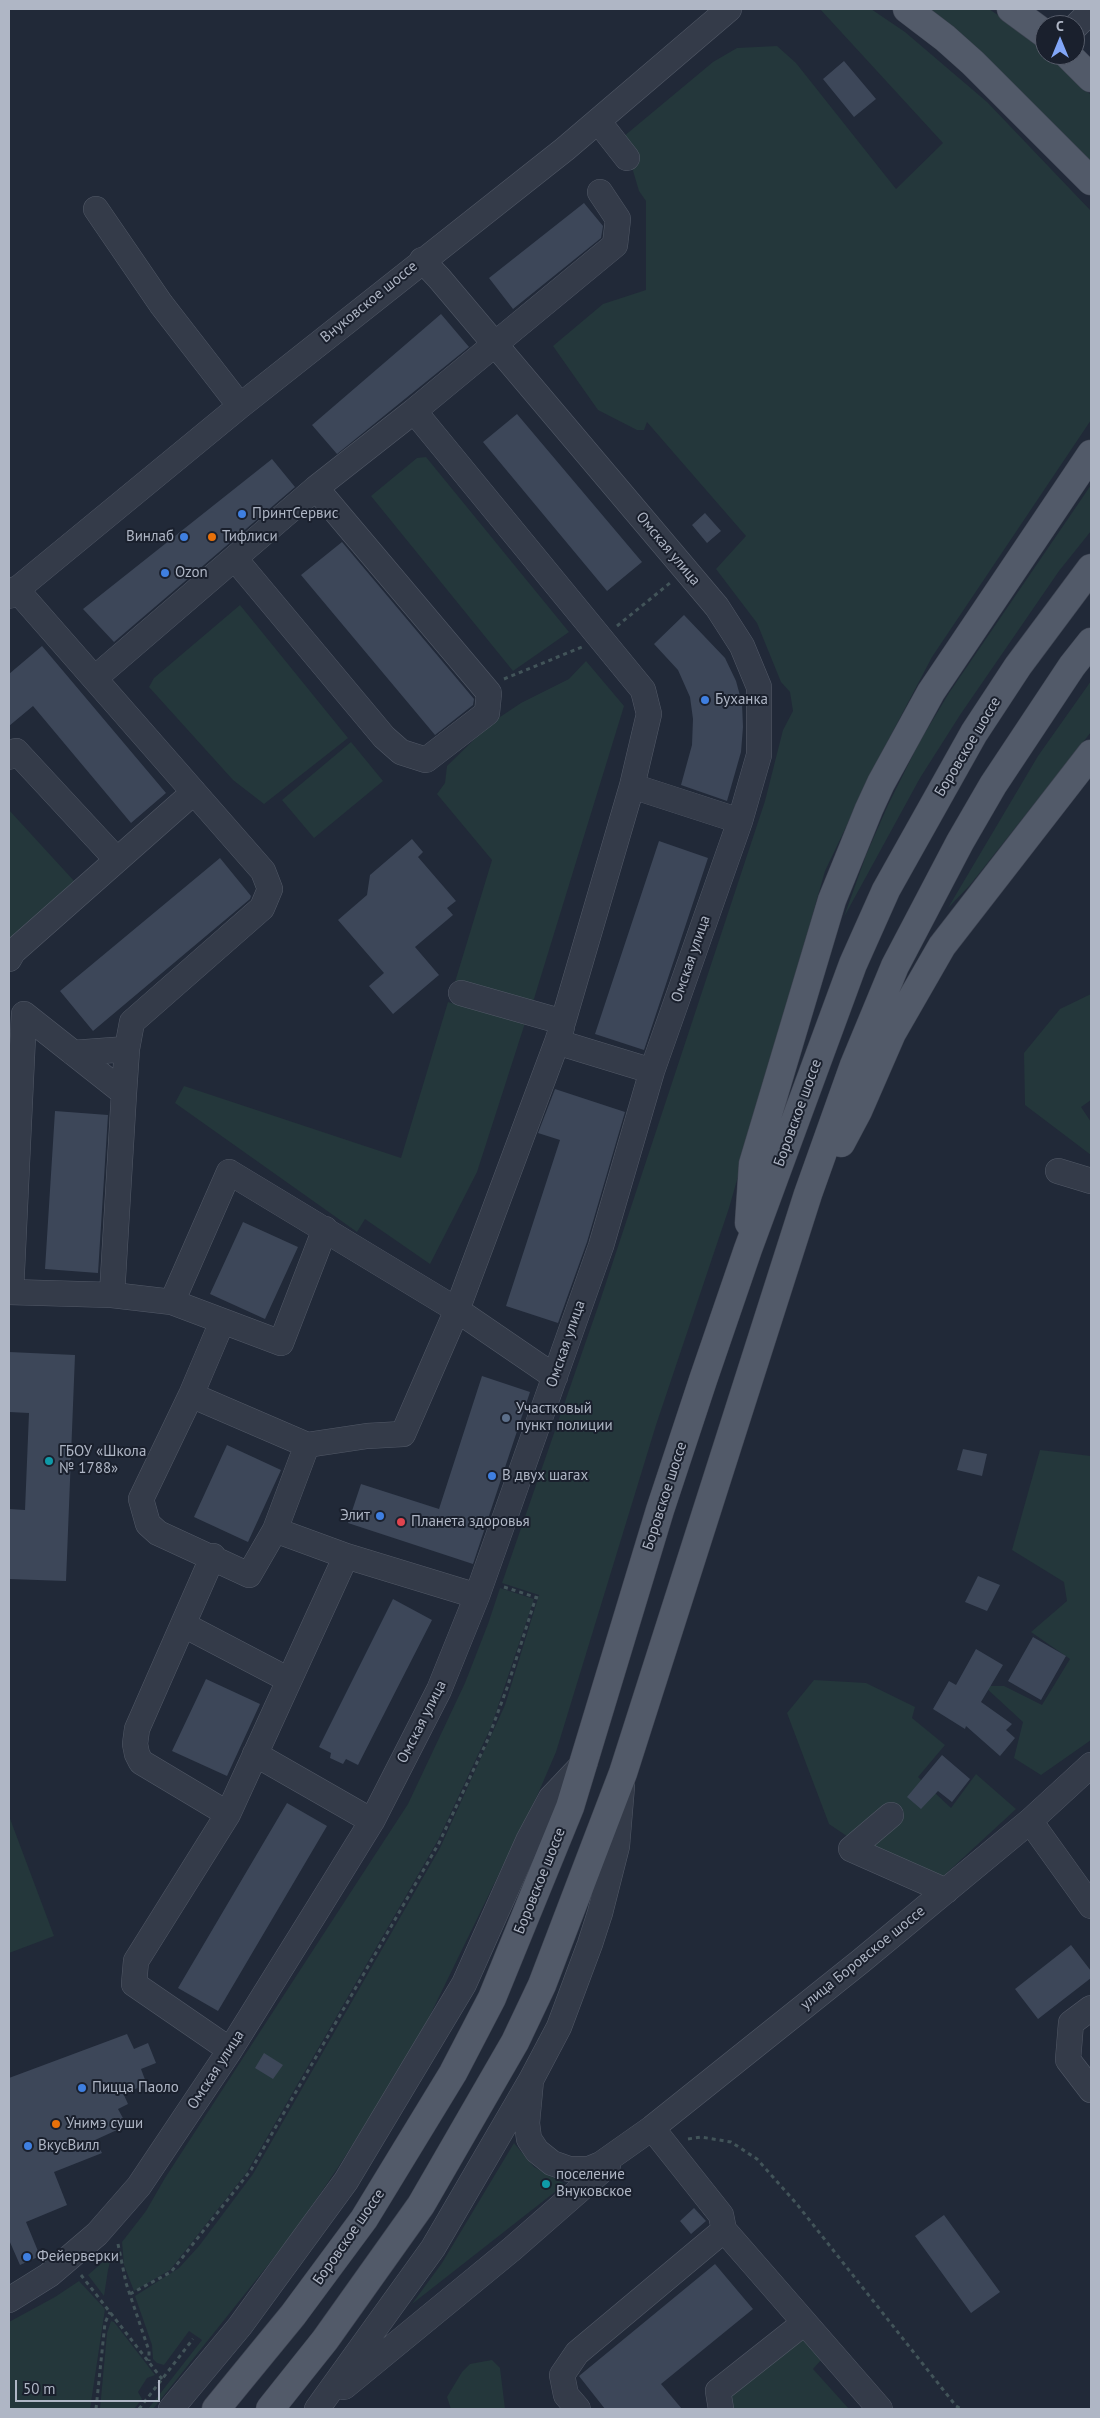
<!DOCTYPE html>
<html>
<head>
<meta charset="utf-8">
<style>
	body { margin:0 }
	#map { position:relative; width:1100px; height:2418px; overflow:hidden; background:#212938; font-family:"PT Sans",sans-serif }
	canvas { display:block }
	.frame { position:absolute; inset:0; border:10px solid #afb6c5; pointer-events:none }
	.north { position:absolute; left:1035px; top:15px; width:50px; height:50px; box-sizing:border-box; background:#1a202d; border:1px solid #565c6a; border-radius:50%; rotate:0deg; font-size:14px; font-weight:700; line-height:20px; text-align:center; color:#afb6c5 }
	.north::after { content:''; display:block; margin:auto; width:18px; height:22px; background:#82a6f7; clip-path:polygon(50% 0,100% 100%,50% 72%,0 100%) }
	.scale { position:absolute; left:15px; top:2380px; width:145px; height:22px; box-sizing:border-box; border:2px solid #afb6c5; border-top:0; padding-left:6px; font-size:15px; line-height:18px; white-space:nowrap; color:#afb6c5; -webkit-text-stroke:4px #1a202d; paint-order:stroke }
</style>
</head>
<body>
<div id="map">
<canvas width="1100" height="2418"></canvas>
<div class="frame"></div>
<div class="north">С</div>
<div class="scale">50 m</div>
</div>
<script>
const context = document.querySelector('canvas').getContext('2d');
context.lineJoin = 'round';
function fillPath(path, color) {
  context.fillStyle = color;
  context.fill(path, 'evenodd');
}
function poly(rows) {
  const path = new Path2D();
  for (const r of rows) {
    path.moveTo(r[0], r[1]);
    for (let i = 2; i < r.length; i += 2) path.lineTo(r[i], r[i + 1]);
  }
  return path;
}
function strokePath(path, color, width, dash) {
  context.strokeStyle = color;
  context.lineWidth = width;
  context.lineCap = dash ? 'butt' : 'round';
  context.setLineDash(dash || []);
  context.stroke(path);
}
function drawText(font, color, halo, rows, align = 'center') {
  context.font = font + ' "PT Sans",sans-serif';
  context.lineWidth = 4;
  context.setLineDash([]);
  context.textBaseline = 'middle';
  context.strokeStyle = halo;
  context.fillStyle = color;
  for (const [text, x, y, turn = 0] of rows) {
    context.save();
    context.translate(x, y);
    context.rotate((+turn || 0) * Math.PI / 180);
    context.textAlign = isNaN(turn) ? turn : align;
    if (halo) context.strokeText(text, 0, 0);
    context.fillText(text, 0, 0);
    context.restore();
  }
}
fillPath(poly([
	[820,9,871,9,905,32,987,102,1091,211,1091,420,932,657,881,754,825,871,729,1208,656,1425,556,1752,537,1796,414,2048,337,2169,292,2235,153,2409,148,2409,202,2340,189,2331,164,2365,157,2363,153,2359,152,2345,135,2296,179,2268,199,2246,253,2174,440,1848,505,1705,539,1595,502,1583,601,1298,765,801,783,730,793,711,790,692,781,682,757,623,716,569,746,536,647,422,644,430,637,430,598,410,553,346,603,304,646,290,646,201,639,191,623,137,713,62,737,48,777,46,796,63,896,189,943,143],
	[924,9,989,9,1028,36,1045,51,1045,55,1050,55,1061,65,1091,95,1091,167],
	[426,457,569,632,513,671,371,496,417,458],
	[1091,485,1091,531,1059,571,960,715,920,778,844,917,866,855,888,805,920,741,949,693],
	[240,605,348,738,264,804,233,780,149,687,154,678],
	[586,661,624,706,533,1002,455,982,492,860,437,794,445,783,447,766,491,723,521,703,569,679],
	[1091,681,1091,732,970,885,948,908,1038,756],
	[351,742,383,781,314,838,282,800],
	[9,810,75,882,9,942],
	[1091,994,1091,1100,1081,1107,1091,1122,1091,1155,1025,1105,1024,1053,1060,1009],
	[448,1002,525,1023,477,1172,430,1264,365,1219,357,1232,175,1103,184,1086,401,1158],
	[1040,1450,1091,1456,1091,1740,1041,1775,1014,1758,1023,1722,984,1686,1004,1686,1042,1705,1070,1659,1031,1632,1067,1601,1064,1582,1012,1550],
	[500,1588,534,1599,491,1727,438,1840,247,2172,170,2270,134,2291,124,2265,122,2242,146,2211,165,2178,408,1804,465,1683,488,1624],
	[814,1680,866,1683,915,1707,912,1718,945,1745,918,1777,951,1808,976,1774,1016,1809,938,1881,860,1845,829,1824,787,1713],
	[9,1816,54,1936,9,1953],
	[514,2143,534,2167,565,2184,412,2304,442,2263],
	[112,2254,108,2270,104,2296,88,2275],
	[79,2281,105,2309,90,2409,9,2409,9,2322,55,2297],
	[111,2321,114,2322,155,2375,147,2378,138,2392,142,2399,134,2409,100,2409,107,2333],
	[796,2340,808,2341,821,2360,813,2369,849,2409,729,2409,728,2395],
	[492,2360,500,2368,505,2409,451,2409,447,2397,462,2372,470,2364]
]), '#24373b');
fillPath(poly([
	[844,61,876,99,854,117,823,79],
	[584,203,603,226,601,238,513,309,489,278],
	[441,314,469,347,337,454,312,425],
	[517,414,642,562,607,591,483,442],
	[272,459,295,487,114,642,83,609],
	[705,513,721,531,707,543,692,525],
	[342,542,474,699,473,705,435,735,301,575],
	[684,615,725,658,736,681,742,703,743,727,741,752,727,801,681,785,692,745,693,719,690,697,678,670,654,644],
	[42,646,166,793,131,823,33,706,9,726,9,674],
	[412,839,423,852,418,857,456,901,447,908,453,915,415,947,439,975,393,1014,369,986,384,973,338,920,367,895,370,875],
	[659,841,708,858,644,1050,595,1034],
	[220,858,251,896,250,899,93,1031,60,991],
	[555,1089,625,1112,587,1242,558,1323,506,1306,560,1140,538,1133],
	[55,1111,108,1115,98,1273,45,1269],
	[243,1222,298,1247,265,1319,210,1294],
	[9,1352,75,1355,66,1581,9,1579,9,1509,25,1510,29,1413,9,1412],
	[482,1376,530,1392,473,1564,348,1523,361,1484,439,1509],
	[227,1445,281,1470,248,1542,194,1517],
	[963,1449,987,1454,982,1476,957,1470],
	[978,1576,1000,1585,987,1611,965,1602],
	[393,1599,432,1620,358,1765,346,1759,343,1764,330,1758,331,1753,319,1747],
	[1033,1637,1066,1656,1041,1700,1008,1681],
	[976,1649,1003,1665,981,1702,1012,1724,1006,1730,1015,1738,1000,1756,966,1726,965,1729,933,1709,949,1681,956,1685],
	[206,1679,260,1704,227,1776,172,1751],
	[942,1755,970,1779,952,1802,938,1791,921,1809,907,1797],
	[287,1803,327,1826,218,2011,178,1988],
	[1071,1945,1091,1971,1091,1978,1038,2019,1015,1989],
	[127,2034,134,2049,148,2043,156,2063,141,2069,147,2085,123,2093,128,2104,118,2109,124,2120,117,2130,95,2140,102,2153,54,2172,67,2205,26,2222,40,2256,20,2265,9,2240,9,2078],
	[264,2053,283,2065,273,2079,255,2068],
	[694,2208,706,2221,691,2234,680,2221],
	[944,2215,1000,2292,971,2313,915,2236],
	[715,2264,753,2309,661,2384,682,2409,605,2409,579,2376]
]), '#3d4759');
const minor = poly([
	[1075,27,1091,11],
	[598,121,627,158],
	[96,209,161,304,240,406],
	[414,411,643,690,649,714,632,786,740,821],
	[236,560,384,737,401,752,426,760,487,713,489,693,316,488],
	[16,589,263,871,270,889,262,908,132,1022,127,1049,124,1093],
	[9,596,240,406,565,149,729,9],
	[95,678,316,488,414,411,615,245,618,219,600,192],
	[9,757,16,751,117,860],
	[9,959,13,952,194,792],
	[461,993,563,1022,632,786],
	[562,1027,557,1042,652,1071],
	[73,1053,127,1049],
	[1058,1171,1091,1181],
	[9,1292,112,1295,172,1302,281,1343,325,1229],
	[11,1292,24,1014,124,1093,112,1295],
	[172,1302,229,1172,457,1310,555,1377],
	[191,1395,222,1322],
	[307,1445,367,1436,403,1434,457,1310,557,1042],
	[275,1530,249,1575,158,1533,148,1524,141,1499,191,1395,307,1445,275,1530,346,1556],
	[213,1556,137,1729,135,1744,137,1754,141,1762,228,1814],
	[184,1625,289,1680],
	[255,1754,372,1821],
	[891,1815,851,1849,946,1891],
	[1030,1821,1091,1906],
	[1091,2008,1071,2023,1068,2060,1091,2090],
	[230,2050,134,1984,136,1961,228,1814,346,1556,477,1596],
	[531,2080,527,2123,529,2139,537,2151,552,2163,569,2169,589,2169,601,2164,652,2128,861,1961,1030,1821,1091,1765],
	[652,2128,721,2215,724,2230,880,2409],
	[9,2300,49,2275,97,2234,139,2186,230,2050,319,1907,372,1821,439,1690,477,1596,601,1246,652,1071,740,821,759,755,759,687,742,646,717,607,439,278,422,260],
	[344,2387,512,2249,608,2165],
	[171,2409,240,2326,346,2181,464,1984,528,1841,551,1798,585,1762],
	[317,2409,433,2248,531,2080,559,2027,590,1944,600,1913,617,1846,622,1786],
	[578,2409,566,2395,562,2375,577,2353,724,2230],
	[721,2409,718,2391,804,2323]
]);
const major = poly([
	[907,9,945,38,973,63,1091,181],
	[1011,9,1045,34],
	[1068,55,1091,78],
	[841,1143,858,1111,892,1033,942,946,1091,754],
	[749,1223,753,1164,832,900,869,809,881,783,931,692,1091,454],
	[216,2409,293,2315,364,2219,453,2073,492,1998,570,1807,660,1510,703,1380,748,1249,853,964,886,890,974,733,1018,666,1091,568],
	[270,2409,325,2340,421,2205,515,2042,542,1985,623,1773,808,1194,854,1065,895,966,960,842,993,785,1072,666,1091,642]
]);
strokePath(minor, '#525967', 26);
strokePath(major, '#3e4452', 29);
strokePath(poly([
	[617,626,670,583],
	[504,679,582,647],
	[504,1587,538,1598],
	[688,2139,701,2137,731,2142,757,2159,796,2203,956,2406,961,2409],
	[118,2244,126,2283,149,2351,149,2361],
	[81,2275,162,2379],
	[130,2294,171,2272,251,2170,439,1843,488,1739,507,1688,536,1597],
	[96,2409,105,2323,110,2312],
	[139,2409,193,2339]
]), '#425459', 3, [4, 4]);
strokePath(minor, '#343b49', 25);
strokePath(major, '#525a69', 28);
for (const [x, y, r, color] of [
	[242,514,5,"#3f7fe0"],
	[184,537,5,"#3f7fe0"],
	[212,537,5,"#e8710a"],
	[165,573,5,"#3f7fe0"],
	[705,700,5,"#3f7fe0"],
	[506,1418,5,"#5c6f8a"],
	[49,1461,5,"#0f9aa8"],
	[492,1476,5,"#3f7fe0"],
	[380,1516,5,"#3f7fe0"],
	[401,1522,5,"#e0444e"],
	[82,2088,5,"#3f7fe0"],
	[56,2124,5,"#e8710a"],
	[28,2146,5,"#3f7fe0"],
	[546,2184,5,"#0f9aa8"],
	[27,2257,5,"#3f7fe0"]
]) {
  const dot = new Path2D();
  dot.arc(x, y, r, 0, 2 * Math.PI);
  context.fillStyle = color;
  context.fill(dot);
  strokePath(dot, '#1a202d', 2);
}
drawText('15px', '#afb6c5', '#1a202d', [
	["Внуковское шоссе",369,302,-39],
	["Омская улица",668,549,50],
	["Боровское шоссе",968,747,-59],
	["Омская улица",691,959,-71],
	["Боровское шоссе",798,1113,-70],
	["Омская улица",566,1344,-71],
	["Боровское шоссе",665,1496,-72],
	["Омская улица",422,1722,-63],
	["Боровское шоссе",540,1881,-68],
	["улица Боровское шоссе",863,1958,-39],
	["Омская улица",216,2070,-57],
	["Боровское шоссе",349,2237,-55]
]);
drawText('15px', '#afb6c5', '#1a202d', [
	["ПринтСервис",252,514],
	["Винлаб",174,537,"right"],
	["Тифлиси",222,537],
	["Ozon",175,573],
	["Буханка",715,700],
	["Участковый",516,1409],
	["пункт полиции",516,1426],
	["ГБОУ «Школа",59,1452],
	["№ 1788»",59,1469],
	["В двух шагах",502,1476],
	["Элит",370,1516,"right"],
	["Планета здоровья",411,1522],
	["Пицца Паоло",92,2088],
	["Унимэ суши",66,2124],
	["ВкусВилл",38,2146],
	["поселение",556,2175],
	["Внуковское",556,2192],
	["Фейерверки",37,2257]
], 'left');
</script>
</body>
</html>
